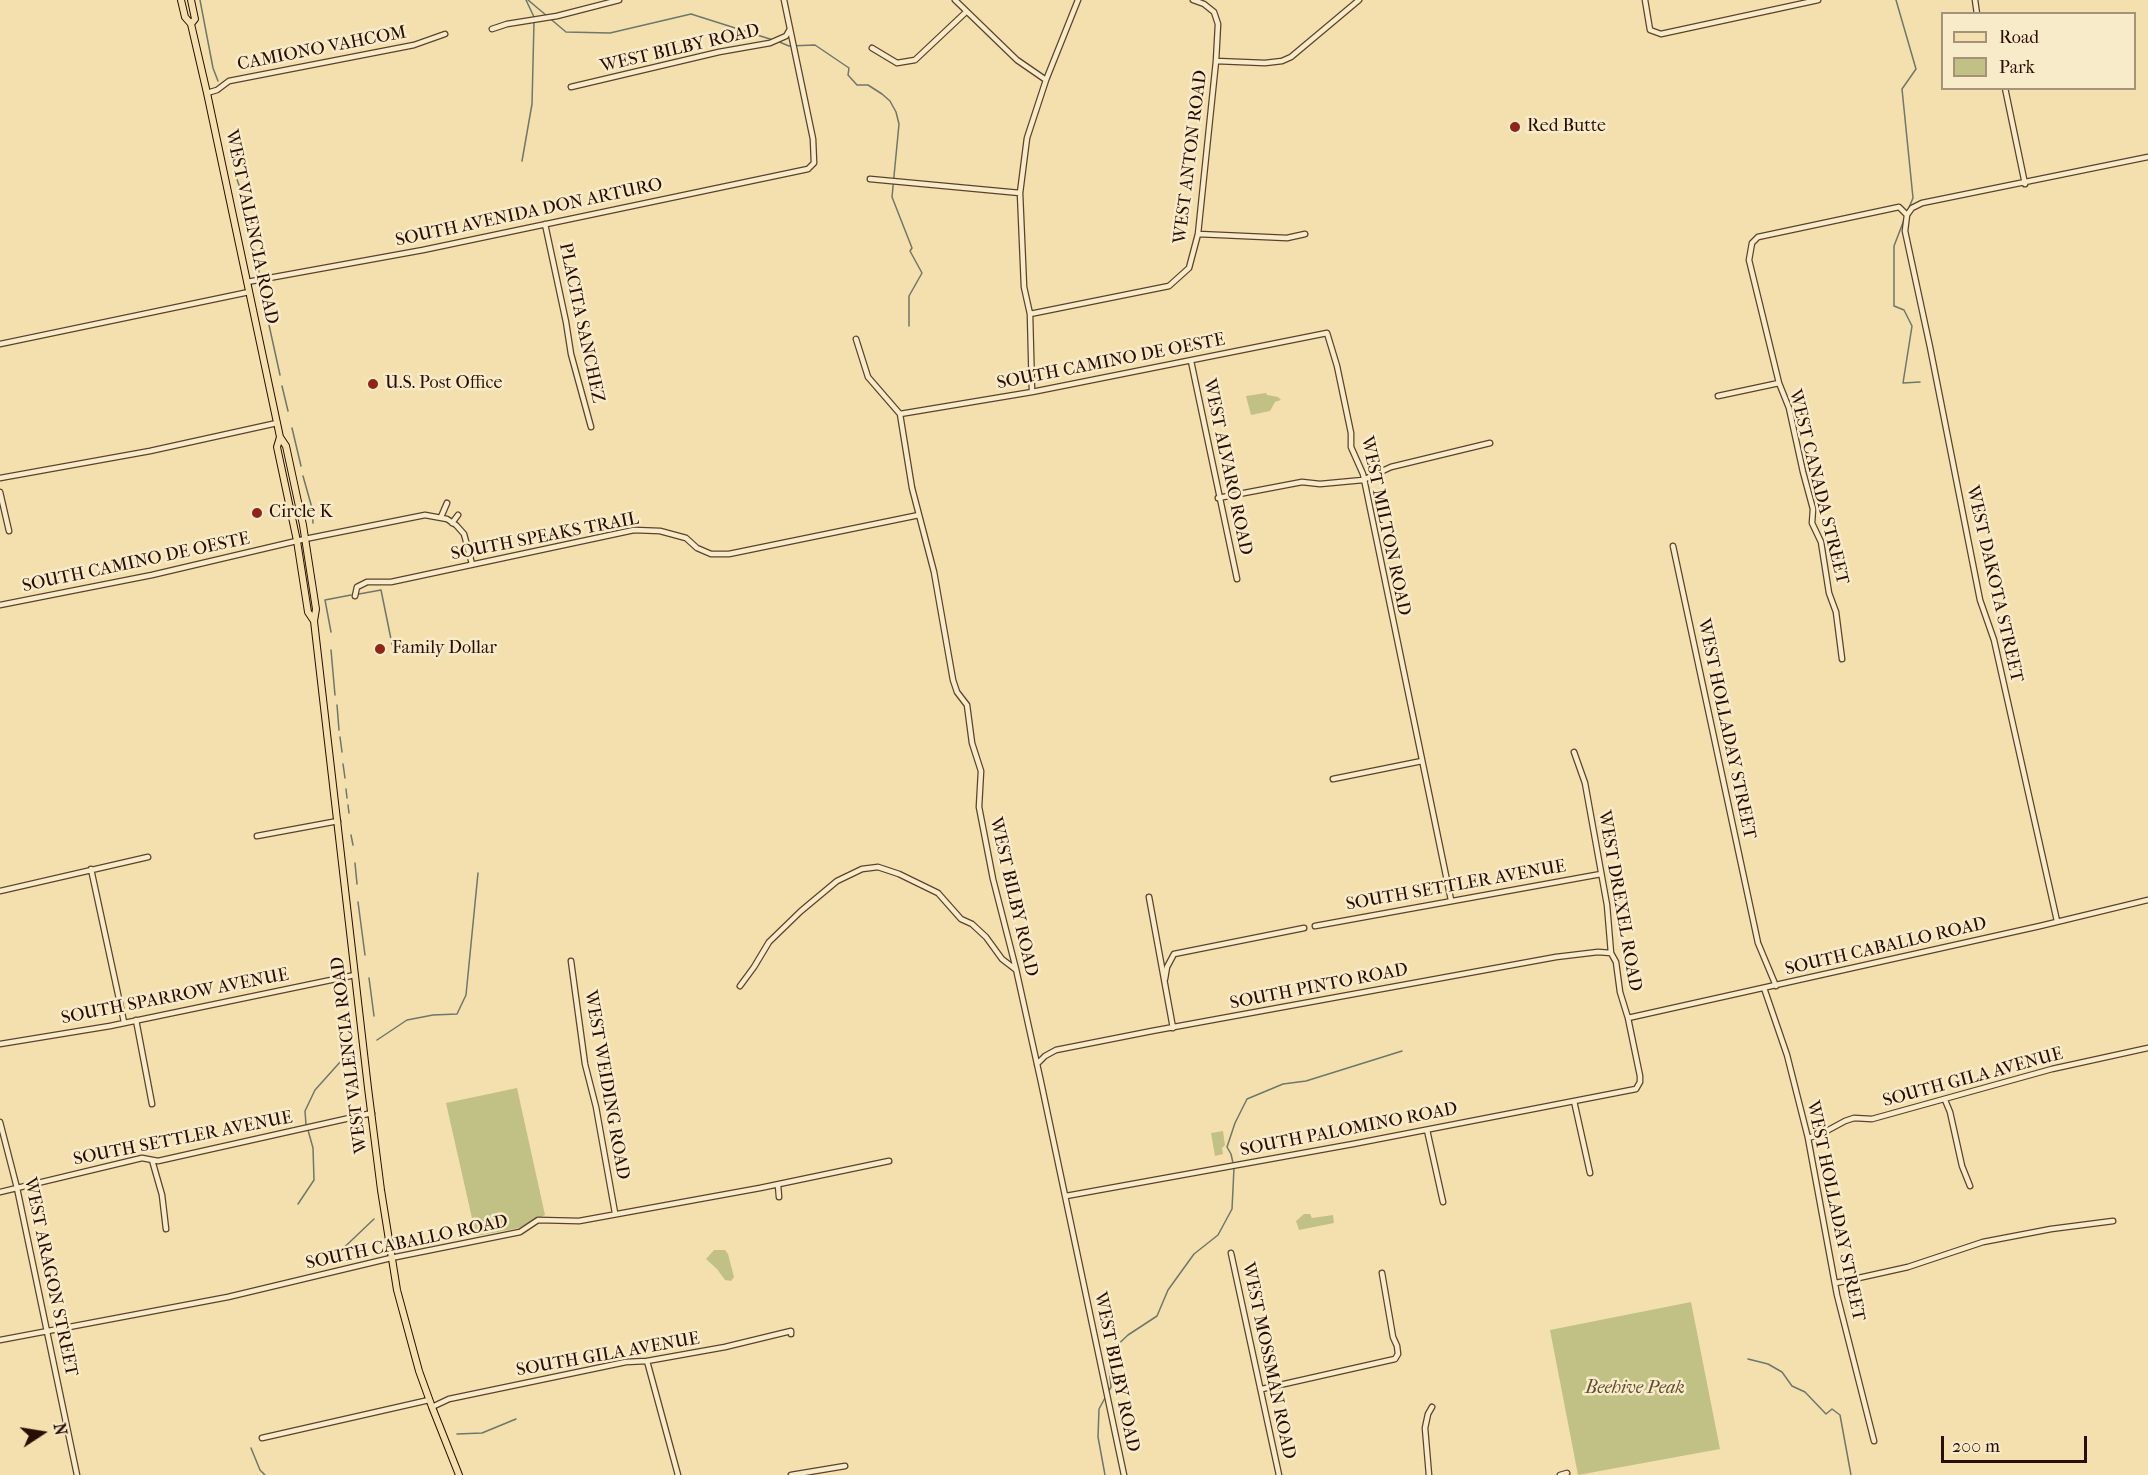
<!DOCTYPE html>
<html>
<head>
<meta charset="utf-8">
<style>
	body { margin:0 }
	#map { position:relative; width:2148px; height:1475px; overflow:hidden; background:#f4e0ae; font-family:"IM FELL French Canon",serif }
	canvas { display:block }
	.legend { position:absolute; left:1941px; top:12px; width:195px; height:78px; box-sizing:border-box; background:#f8ebca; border:2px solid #a59279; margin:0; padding:8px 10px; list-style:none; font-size:18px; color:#290d00 }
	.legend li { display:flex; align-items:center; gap:12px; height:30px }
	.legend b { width:30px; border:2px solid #a59279 }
	.north { position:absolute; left:12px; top:1403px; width:60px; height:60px; -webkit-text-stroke:4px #f8ebca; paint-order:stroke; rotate:78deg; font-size:16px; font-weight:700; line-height:24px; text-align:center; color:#290d00 }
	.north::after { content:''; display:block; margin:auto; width:21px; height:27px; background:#290d00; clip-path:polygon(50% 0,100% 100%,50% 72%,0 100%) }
	.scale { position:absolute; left:1941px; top:1436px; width:146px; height:27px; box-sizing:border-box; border:3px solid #290d00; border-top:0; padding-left:8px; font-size:18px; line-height:21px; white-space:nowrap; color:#290d00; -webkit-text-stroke:4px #f8ebca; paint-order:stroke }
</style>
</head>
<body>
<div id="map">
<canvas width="2148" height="1475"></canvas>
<ul class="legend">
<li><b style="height:8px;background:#f4e0ae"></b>Road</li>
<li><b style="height:16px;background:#c1c186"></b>Park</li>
</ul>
<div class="north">N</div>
<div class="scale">200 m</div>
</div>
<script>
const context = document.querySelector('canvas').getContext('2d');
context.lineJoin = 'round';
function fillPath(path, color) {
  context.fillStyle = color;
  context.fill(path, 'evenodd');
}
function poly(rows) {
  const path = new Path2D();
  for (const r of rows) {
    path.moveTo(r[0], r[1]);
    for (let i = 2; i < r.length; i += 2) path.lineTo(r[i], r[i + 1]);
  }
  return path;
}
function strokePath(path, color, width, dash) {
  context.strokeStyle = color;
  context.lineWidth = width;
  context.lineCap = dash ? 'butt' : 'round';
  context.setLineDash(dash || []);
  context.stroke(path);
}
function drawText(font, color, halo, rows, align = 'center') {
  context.font = font + ' "IM FELL French Canon",serif';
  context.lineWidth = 5;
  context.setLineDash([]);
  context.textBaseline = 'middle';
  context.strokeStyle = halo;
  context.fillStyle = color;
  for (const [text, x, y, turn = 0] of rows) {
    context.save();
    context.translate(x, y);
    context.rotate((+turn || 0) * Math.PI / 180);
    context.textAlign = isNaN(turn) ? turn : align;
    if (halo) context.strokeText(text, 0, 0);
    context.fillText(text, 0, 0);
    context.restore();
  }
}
fillPath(poly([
	[1266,393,1267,395,1278,397,1281,400,1275,402,1270,411,1251,415,1246,396],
	[517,1088,545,1215,519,1228,476,1236,446,1103],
	[1223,1131,1225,1145,1222,1148,1223,1154,1215,1156,1211,1133],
	[1304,1214,1310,1214,1312,1218,1333,1215,1334,1223,1299,1230,1296,1221],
	[714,1250,725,1250,728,1254,734,1277,731,1281,725,1280,717,1269,706,1259],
	[1691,1302,1720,1449,1578,1475,1550,1330]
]), '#c1c186');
strokePath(poly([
	[200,0,213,68,218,81],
	[526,0,534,17],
	[528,0,566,32,610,33,691,14,773,40],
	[1896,0,1916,69,1902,89,1913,198,1908,210],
	[777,41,789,46,815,45,849,68,848,75,857,85,868,85,882,94,890,101,896,112,899,124,892,197,912,248,910,251,922,273,909,296,909,326],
	[522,161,532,104,534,22],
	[234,171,244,199,248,225],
	[1904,220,1894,246,1894,306,1904,310,1912,326,1903,383,1920,382],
	[251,237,259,272],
	[260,284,280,375],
	[282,386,288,411],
	[292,428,301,466],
	[303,476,312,508,313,523],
	[359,594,381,590,392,644],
	[331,632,325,600,351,595],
	[331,650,335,695],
	[337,705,339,730],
	[340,737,342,752],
	[343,764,345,778],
	[346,789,347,798],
	[348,805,349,813],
	[351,835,353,845],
	[355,863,357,884],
	[358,902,365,955],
	[369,978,374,1016],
	[377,1040,407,1020,433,1015,457,1014,466,995,478,873],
	[306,1125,305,1111,315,1090,341,1061,353,1056],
	[1233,1163,1231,1154,1227,1147,1235,1123,1247,1099,1283,1084,1306,1081,1402,1051],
	[298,1204,314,1180,313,1148,308,1130],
	[333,1258,374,1219],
	[1748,1359,1768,1364,1782,1372,1792,1386,1805,1392,1826,1414,1832,1409,1840,1415,1851,1475],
	[1108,1392,1111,1387,1108,1358,1111,1351,1128,1335,1157,1316,1168,1290,1194,1254,1218,1235,1232,1209,1234,1168],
	[457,1434,482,1433,516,1419],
	[251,1448,260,1470,265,1475],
	[1105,1475,1098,1437,1099,1409,1106,1396]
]), '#6f766b', 1.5);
const minor = poly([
	[955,0,1017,60,1046,80],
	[1645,0,1650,30,1661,34,1818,0],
	[1975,0,1977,14],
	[492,29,507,24,557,16,619,0],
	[872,48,897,63,915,60,966,12],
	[1216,61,1265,63,1282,61,1291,57,1359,0],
	[571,87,719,52,770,43,786,36,790,29],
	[2005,88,2025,184],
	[207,93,217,90,229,81,414,45,445,34],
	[870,179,1020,193],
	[1907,215,1905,231,1930,347,1980,600,1994,640,2057,921],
	[1907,215,1912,208,1922,203,2148,157],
	[545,224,566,322,571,354,591,427],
	[1198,234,1287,238,1305,234],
	[247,282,423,250,808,169,814,163,813,139,784,0],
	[1030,314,1169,286,1189,268,1198,234,1216,61,1218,24,1214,12,1204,4,1193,0],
	[856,339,868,377,900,414,912,488,934,572,953,680,957,692,967,705,972,743,981,771,979,807,993,879,1016,969,1041,1082,1124,1475],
	[0,344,249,292],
	[1191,361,1237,579],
	[1779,383,1749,260,1752,243,1758,237,1899,207,1907,215],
	[1032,392,1030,314,1024,287,1020,193,1027,138,1046,80,1078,0],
	[1718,396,1779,383,1789,408,1803,472,1813,509,1812,523,1821,542,1829,593,1836,612,1842,659],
	[900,414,1032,392,1327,333,1337,366,1351,433,1351,447,1363,474,1451,900],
	[0,478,150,451,277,423],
	[0,492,9,531],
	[1218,498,1302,482,1320,484,1363,480,1391,467,1490,443],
	[441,517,447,503],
	[452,523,458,515],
	[1673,546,1758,943,1776,986],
	[355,596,357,587,367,582,391,582,634,530,660,531,686,538,697,548,711,554,729,554,919,515],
	[0,605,152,575,305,539,425,515,447,519,456,525,464,534,472,564],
	[1333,779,1422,761],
	[257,836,338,821],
	[91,869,124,1022],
	[0,891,148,857],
	[1149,897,1173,1028],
	[1315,926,1601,874],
	[571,961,585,1064,596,1107,615,1213],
	[1165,979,1167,967,1174,954,1304,928],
	[740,986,754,967,769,942,801,911,837,881,862,869,878,867,899,874,938,893,961,919,972,924,986,937,1002,959,1015,969],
	[1764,988,1787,1055,1808,1138,1837,1295,1874,1441],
	[1628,1018,2040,926,2148,900],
	[136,1020,152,1104],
	[0,1044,110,1026,355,975],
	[1037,1064,1045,1056,1056,1050,1152,1031,1556,957,1598,952,1611,953],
	[1945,1100,1950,1112,1962,1166,1970,1186],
	[1574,1101,1590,1173],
	[0,1122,17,1188,77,1475],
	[1427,1130,1443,1202],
	[1808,1138,1821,1134,1845,1121,1854,1118,1872,1119,2052,1069,2148,1048],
	[152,1160,162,1195,166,1229],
	[778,1185,779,1197],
	[0,1192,142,1158,158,1161,372,1113],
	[1066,1196,1353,1144,1636,1089,1640,1082,1640,1076,1628,1018,1620,992,1616,962,1611,953,1607,905,1585,783,1574,752],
	[1231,1253,1279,1475],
	[1836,1283,1908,1267,1983,1242,2051,1229,2113,1221],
	[0,1340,228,1297,391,1258,520,1232,538,1220,579,1221,760,1188,889,1161],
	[647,1361,678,1475],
	[1262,1389,1395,1359,1398,1354,1397,1346,1393,1337,1382,1273],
	[432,1407,449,1399,626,1362,647,1361,725,1347,791,1331,791,1334],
	[262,1438,429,1400],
	[791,1475,845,1466],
	[1429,1475,1425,1428,1428,1414,1432,1407],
	[1560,1475,1567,1473]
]);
const major = poly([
	[181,0,185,17,191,24,207,93,280,437,286,446,303,525,316,609,314,621,368,1088,381,1190,397,1290,419,1371,432,1407,459,1475],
	[191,0,195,19,191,24],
	[280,437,277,447,297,541,308,612,314,621]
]);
strokePath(minor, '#5c422c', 7);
strokePath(major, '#290d00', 8);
strokePath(minor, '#f8ebca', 4.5);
strokePath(major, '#f4e0ae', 6);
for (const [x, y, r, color] of [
	[1515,127,6,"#8f2418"],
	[373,384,6,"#8f2418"],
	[257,513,6,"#8f2418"],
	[380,649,6,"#8f2418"]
]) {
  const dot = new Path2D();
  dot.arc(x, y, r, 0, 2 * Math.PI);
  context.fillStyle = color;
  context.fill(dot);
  strokePath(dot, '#f8ebca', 2);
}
drawText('18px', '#290d00', '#f8ebca', [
	["CAMIONO VAHCOM",322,49,-11],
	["WEST BILBY ROAD",680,49,-13],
	["WEST ANTON ROAD",1191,157,-83],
	["SOUTH AVENIDA DON ARTURO",529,213,-12],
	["WEST VALENCIA ROAD",251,227,78],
	["PLACITA SANCHEZ",581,323,78],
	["SOUTH CAMINO DE OESTE",1111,362,-11],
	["WEST ALVARO ROAD",1227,467,78],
	["WEST CANADA STREET",1818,487,76],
	["WEST MILTON ROAD",1385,526,78],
	["SOUTH SPEAKS TRAIL",545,537,-11],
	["SOUTH CAMINO DE OESTE",136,563,-12],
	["WEST DAKOTA STREET",1994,584,77],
	["WEST HOLLADAY STREET",1726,729,78],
	["SOUTH SETTLER AVENUE",1456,886,-10],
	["WEST BILBY ROAD",1013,897,77],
	["WEST DREXEL ROAD",1619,901,80],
	["SOUTH CABALLO ROAD",1886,947,-13],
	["SOUTH PINTO ROAD",1319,987,-11],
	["SOUTH SPARROW AVENUE",175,997,-11],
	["WEST VALENCIA ROAD",350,1055,-97],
	["SOUTH GILA AVENUE",1973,1078,-15],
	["WEST WEIDING ROAD",606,1085,80],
	["SOUTH PALOMINO ROAD",1349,1130,-11],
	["SOUTH SETTLER AVENUE",183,1139,-11],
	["WEST HOLLADAY STREET",1835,1211,78],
	["SOUTH CABALLO ROAD",407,1243,-12],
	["WEST ARAGON STREET",50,1277,78],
	["SOUTH GILA AVENUE",608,1355,-10],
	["WEST MOSSMAN ROAD",1268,1361,78],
	["WEST BILBY ROAD",1116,1372,78]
]);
drawText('18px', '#290d00', '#f8ebca', [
	["Red Butte",1527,127],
	["U.S. Post Office",385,384],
	["Circle K",269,513],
	["Family Dollar",392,649]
], 'left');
drawText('italic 18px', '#5e4c2f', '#f8ebca', [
	["Beehive Peak",1635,1389]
]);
</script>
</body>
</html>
